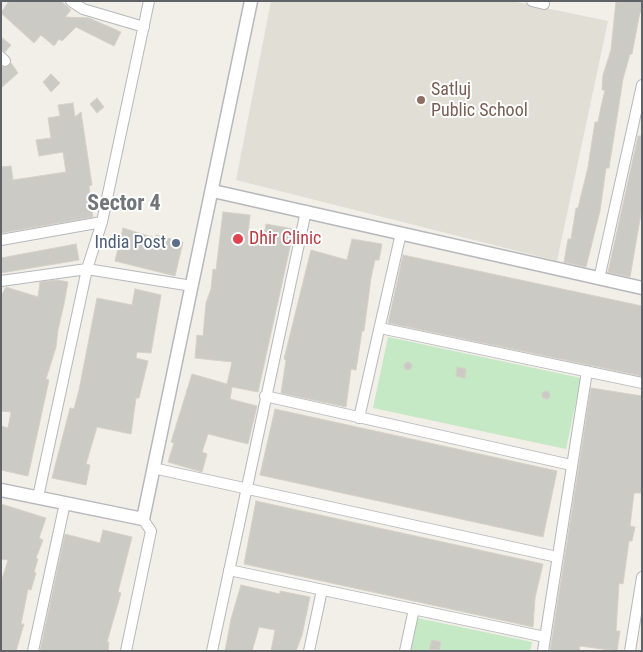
<!DOCTYPE html>
<html>
<head>
<meta charset="utf-8">
<style>
	body { margin:0 }
	#map { position:relative; width:643px; height:652px; overflow:hidden; background:#f1efe8; font-family:"Roboto Condensed",sans-serif }
	canvas { display:block }
	.frame { position:absolute; inset:0; border:2px solid #5f6368; pointer-events:none }
</style>
</head>
<body>
<div id="map">
<canvas width="643" height="652"></canvas>
<div class="frame"></div>
</div>
<script>
const context = document.querySelector('canvas').getContext('2d');
context.lineJoin = 'round';
function fillPath(path, color) {
  context.fillStyle = color;
  context.fill(path, 'evenodd');
}
function poly(rows) {
  const path = new Path2D();
  for (const r of rows) {
    if (r.length === 3) {
      path.moveTo(r[0] + r[2], r[1]);
      path.arc(r[0], r[1], r[2], 0, 2 * Math.PI);
      continue;
    }
    path.moveTo(r[0], r[1]);
    for (let i = 2; i < r.length; i += 2) path.lineTo(r[i], r[i + 1]);
  }
  return path;
}
function strokePath(path, color, width, dash) {
  context.strokeStyle = color;
  context.lineWidth = width;
  context.lineCap = dash ? 'butt' : 'round';
  context.setLineDash(dash || []);
  context.stroke(path);
}
function drawText(font, color, halo, rows, align = 'center') {
  context.font = font + ' "Roboto Condensed",sans-serif';
  context.lineWidth = 4;
  context.setLineDash([]);
  context.textBaseline = 'middle';
  context.strokeStyle = halo;
  context.fillStyle = color;
  for (const [text, x, y, turn = 0] of rows) {
    context.save();
    context.translate(x, y);
    context.rotate((+turn || 0) * Math.PI / 180);
    context.textAlign = isNaN(turn) ? turn : align;
    if (halo) context.strokeText(text, 0, 0);
    context.fillText(text, 0, 0);
    context.restore();
  }
}
fillPath(poly([
	[271,1,512,1,608,21,557,261,236,180]
]), '#e1ded6');
fillPath(poly([
	[388,337,581,378,566,449,373,408],
	[417,618,532,642,530,651,410,651]
]), '#c5e8c5');
const building = poly([
	[9,1,61,1,71,10,65,17,89,18,121,32,114,46,76,27,62,41,59,39,54,46,41,35,34,43,1,13,9,1],
	[616,1,642,1,642,13,640,12,632,54,630,54,623,79,609,168,606,168,600,211,586,267,564,262,568,239,571,239,576,208,578,208,588,167,595,122,598,122,601,107,605,90,602,90,603,75,611,50,616,1],
	[1,37,11,45,5,52,1,50,1,37],
	[11,63,18,73,1,88,1,67,7,67,11,63],
	[51,74,60,83,51,92,43,82,51,74],
	[97,98,104,107,97,113,90,104,97,98],
	[73,103,75,117,81,112,92,185,89,186,93,217,1,233,1,167,11,166,13,180,66,172,63,152,39,156,36,140,51,138,48,118,60,116,58,105,73,103],
	[638,136,642,136,642,208,630,277,608,272,638,136],
	[223,212,250,215,248,235,264,237,266,224,294,229,258,392,232,387,230,399,257,406,248,444,208,434,202,452,207,454,202,472,168,462,174,443,171,442,192,374,227,384,232,362,195,358,197,335,203,336,206,303,211,289,213,269,216,270,223,212],
	[123,228,155,238,156,235,183,242,175,276,115,261,123,228],
	[352,239,382,244,379,260,375,260,371,278,364,331,362,331,356,370,351,369,346,407,281,393,286,360,284,359,311,250,347,260,352,239],
	[76,244,79,260,1,273,1,258,76,244],
	[403,255,642,306,642,376,388,323,403,255],
	[58,280,68,282,64,304,58,330,56,347,46,379,49,380,28,476,1,470,1,426,8,428,11,412,1,411,1,296,6,287,38,297,40,282,58,280],
	[135,289,161,295,151,353,137,352,136,358,148,361,139,398,136,398,131,434,97,427,86,464,90,465,86,485,52,478,70,408,74,409,79,390,97,298,132,305,135,289],
	[408,366,4],
	[457,367,466,369,465,378,456,376,457,367],
	[591,388,642,396,642,493,634,493,630,526,635,527,632,541,629,541,623,584,619,583,616,631,620,631,617,651,580,646,579,651,550,651,591,388],
	[546,395,4],
	[275,409,557,471,543,537,260,475,275,409],
	[256,501,543,564,535,598,533,627,244,564,256,501],
	[1,504,46,518,39,538,43,540,36,558,38,559,34,572,36,573,31,590,28,589,21,624,24,624,16,651,1,651,1,582,8,560,1,559,1,504],
	[103,530,132,537,118,592,121,593,107,642,109,642,108,651,40,651,65,534,100,543,103,530],
	[241,585,280,594,280,591,310,597,302,635,296,651,271,651,275,630,259,627,252,651,225,651,231,619,241,585],
	[432,640,441,642,439,650,429,649,432,640]
]);
fillPath(building, '#cccac5');
strokePath(building, '#d6d1c6', 1);
const minor = poly([
	[71,1,83,9,144,27],
	[532,1,544,4],
	[1,57,5,61],
	[1,240,102,222],
	[599,279,642,85],
	[1,281,87,269,192,286],
	[380,328,642,383],
	[265,396,571,465],
	[359,418,401,233],
	[153,468,557,557],
	[38,497,87,269,102,222,149,1],
	[229,570,545,637],
	[33,651,65,503],
	[126,651,151,531,143,519],
	[212,651,306,211],
	[309,651,322,590],
	[405,651,414,609],
	[543,651,587,371],
	[630,651,642,577]
]);
const tertiary = poly([
	[213,191,642,288],
	[1,490,143,519,251,1]
]);
strokePath(minor, '#b5b8bc', 12);
strokePath(tertiary, '#b5b8bc', 15);
strokePath(minor, '#fff', 10);
strokePath(tertiary, '#fff', 12);
for (const [x, y, r, color] of [
	[421,100,5,"#8d6e63"],
	[238,239,6,"#e0444e"],
	[176,243,5,"#5c6f8a"]
]) {
  const dot = new Path2D();
  dot.arc(x, y, r, 0, 2 * Math.PI);
  context.fillStyle = color;
  context.fill(dot);
  strokePath(dot, '#fff', 2);
}
drawText('18px', '#785e54', '#fff', [
	["Satluj",431,90],
	["Public School",431,111]
], 'left');
drawText('18px', '#be3a42', '#fff', [
	["Dhir Clinic",249,239]
], 'left');
drawText('18px', '#4e5e75', '#fff', [
	["India Post",166,243]
], 'right');
drawText('bold 22px', '#70757a', '#fff', [
	["Sector 4",124,204]
]);
</script>
</body>
</html>
